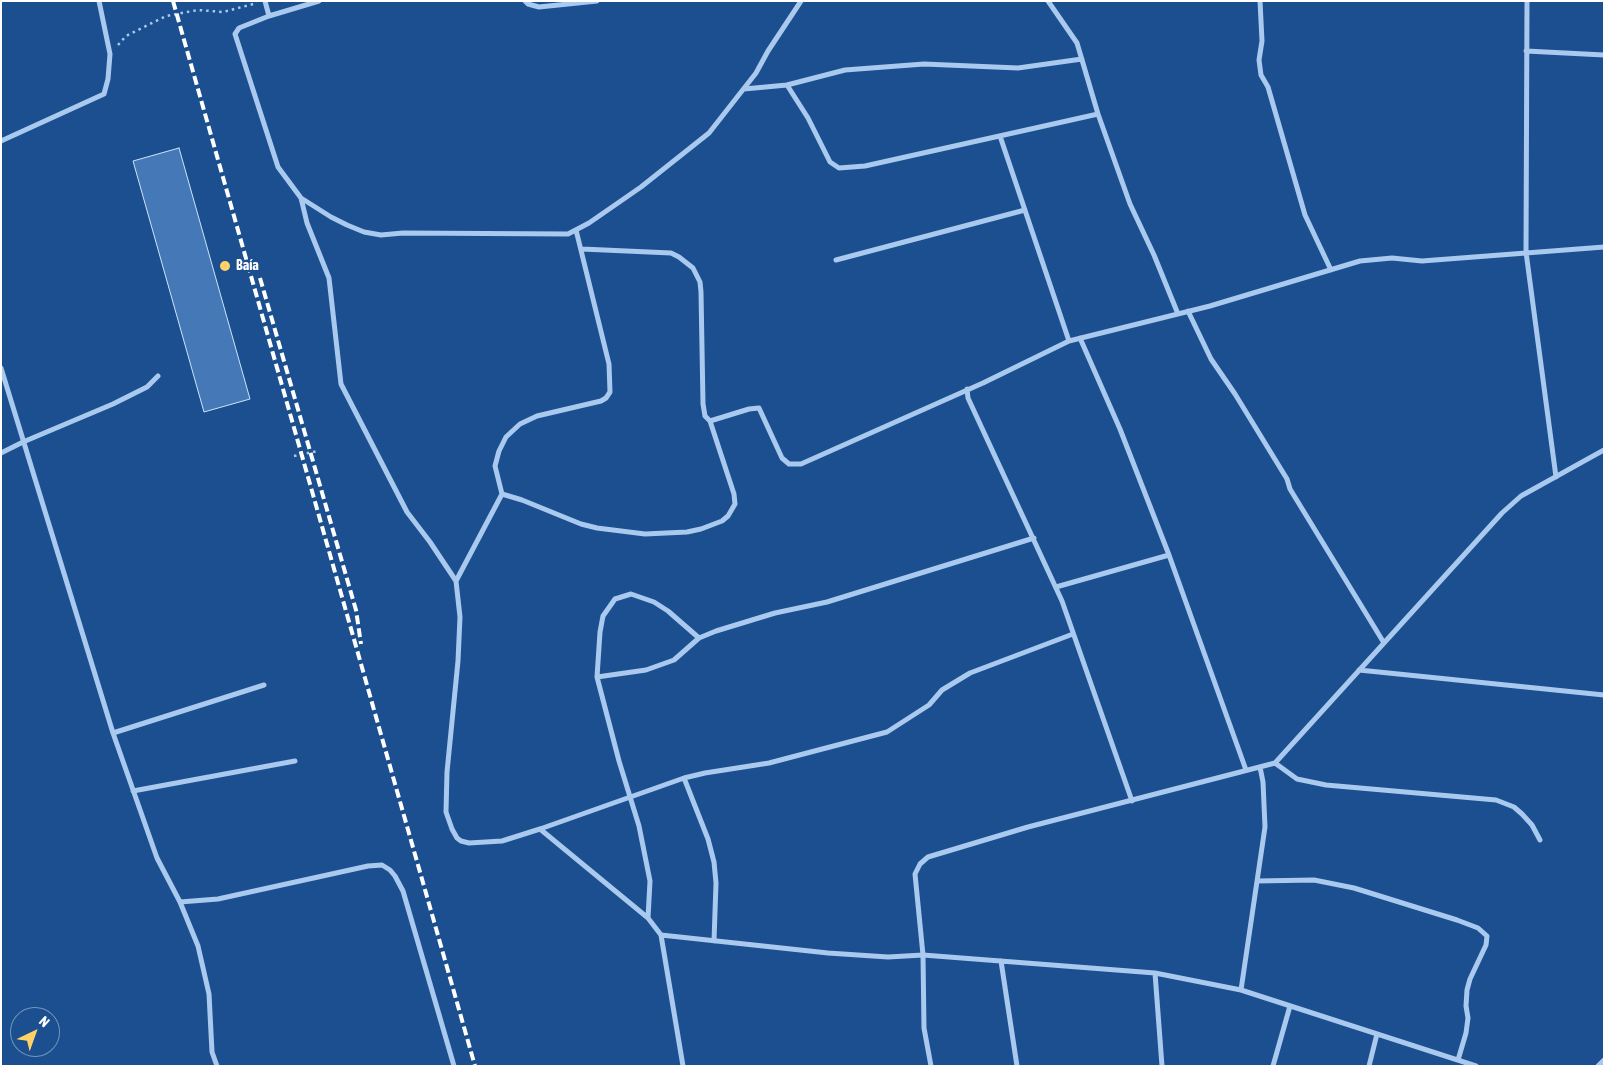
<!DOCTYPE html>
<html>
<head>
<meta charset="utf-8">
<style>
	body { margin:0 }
	#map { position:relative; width:1605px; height:1067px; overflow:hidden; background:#1b4f8f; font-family:"Asap Condensed",sans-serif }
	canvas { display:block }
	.frame { position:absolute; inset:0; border:2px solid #fff; pointer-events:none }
	.north { position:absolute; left:10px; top:1007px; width:50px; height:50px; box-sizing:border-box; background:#1b4f8f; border:1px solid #7695bc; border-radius:50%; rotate:42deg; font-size:14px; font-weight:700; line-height:20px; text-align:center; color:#fff }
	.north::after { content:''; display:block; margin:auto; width:18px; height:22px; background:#ffd166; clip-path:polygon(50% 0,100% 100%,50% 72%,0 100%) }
</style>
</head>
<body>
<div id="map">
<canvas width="1605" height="1067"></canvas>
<div class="frame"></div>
<div class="north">N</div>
</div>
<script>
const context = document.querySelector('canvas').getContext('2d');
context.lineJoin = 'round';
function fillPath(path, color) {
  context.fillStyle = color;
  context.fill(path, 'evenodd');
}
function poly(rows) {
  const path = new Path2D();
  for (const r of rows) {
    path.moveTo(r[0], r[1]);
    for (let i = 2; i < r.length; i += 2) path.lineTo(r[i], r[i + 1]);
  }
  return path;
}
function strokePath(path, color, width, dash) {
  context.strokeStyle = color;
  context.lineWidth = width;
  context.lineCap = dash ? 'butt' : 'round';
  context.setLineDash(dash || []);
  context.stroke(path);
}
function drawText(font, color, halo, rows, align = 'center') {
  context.font = font + ' "Asap Condensed",sans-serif';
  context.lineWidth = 4.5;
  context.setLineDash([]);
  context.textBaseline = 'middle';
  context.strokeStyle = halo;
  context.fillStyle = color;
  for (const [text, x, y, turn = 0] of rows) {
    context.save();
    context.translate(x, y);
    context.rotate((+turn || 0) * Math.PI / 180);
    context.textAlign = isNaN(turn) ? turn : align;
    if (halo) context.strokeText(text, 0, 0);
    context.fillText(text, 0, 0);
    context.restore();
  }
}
const building = poly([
	[179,148,250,399,204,412,133,161,179,148]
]);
fillPath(building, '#4478b7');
strokePath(building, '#cfe3fa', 1);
strokePath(poly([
	[118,45,126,36,166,16,198,10,223,12,257,3],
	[294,456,318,451]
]), '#a9c9ee', 2.5, [2.5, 4]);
strokePath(poly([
	[265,1,269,16],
	[319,1,269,16,239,28,235,34,278,167,301,198,331,217,347,225,364,232,381,235,403,233,568,234,589,223,641,187,709,133,756,73,768,51,801,1],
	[525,1,528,4,539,7,597,1],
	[1048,1,1077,43,1098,114,1130,204,1154,255,1178,314],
	[1260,1,1262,41,1259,60,1261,75,1268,87,1305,215,1331,270],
	[1527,1,1526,252,1556,477],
	[1526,51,1604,55],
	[787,85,808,118,830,162,839,168,865,166,1098,114],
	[744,89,787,85,845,70,924,64,1018,68,1082,59],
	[1000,136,1069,341],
	[1,141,104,94,108,79,110,54,99,1],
	[301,198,307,223,329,278,341,384,407,512,430,542,456,581,460,617,458,661,447,772,446,812,452,829,457,838,461,841,469,843,502,841,540,829,684,778,705,773,769,763,887,732,929,705,942,690,970,673,1073,634],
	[836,260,1025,210],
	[1188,311,1211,359,1235,394,1287,479,1290,489,1384,643],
	[1080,338,1120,429,1169,555,1246,770],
	[1,368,113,733,157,858,180,902,198,946,209,994,212,1052,217,1066],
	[967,389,968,398,1062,601,1132,801],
	[710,421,749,409,759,408,782,458,789,464,801,464,983,383,1069,341,1210,306,1360,261,1392,258,1422,261,1604,247],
	[1,453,23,442,113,404,147,387,158,376],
	[502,494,522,500,581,524,597,528,645,534,687,532,701,529,722,521,728,516,735,504,734,494,710,421,705,416,703,404,701,292,700,282,693,268,679,257,671,253,582,249],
	[456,581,502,494,495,466,499,451,506,437,520,424,537,416,601,401,606,398,610,392,609,364,576,230],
	[1056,587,1169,555],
	[1359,670,1604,695],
	[597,677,646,670,674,660,699,638,716,631,775,613,827,602,1034,538],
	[113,733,264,685],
	[1275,763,1297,779,1326,785,1496,800,1514,807,1522,814,1532,825,1540,840],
	[684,778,708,839,714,862,716,883,714,941],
	[133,791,295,761],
	[540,829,648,918,661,935,828,953,888,957,923,955,1155,973,1241,990,1476,1066],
	[1257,881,1314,880,1354,888,1457,920,1478,928,1487,936,1486,945,1470,979,1467,990,1466,1006,1468,1018,1466,1033,1458,1060],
	[180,902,218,899,368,866,382,865,390,870,395,876,403,891,454,1066],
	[648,918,650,881,639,826,619,761,597,677,600,632,603,616,615,599,631,594,654,602,668,611,699,638],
	[661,935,683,1066],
	[1001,961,1017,1066],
	[1155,973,1162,1066],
	[1241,990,1265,827,1263,782,1260,767],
	[931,1066,924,1028,923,955,915,874,920,864,928,857,1028,827,1275,763,1502,513,1521,496,1604,450],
	[1273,1066,1290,1006],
	[1369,1066,1377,1034],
	[1598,1066,1604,1060]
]), '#a9c9ee', 5);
strokePath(poly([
	[173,1,475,1066],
	[260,278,356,610,361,644]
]), '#fff', 4, [9, 4]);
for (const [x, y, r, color] of [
	[225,266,6,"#ffd166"]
]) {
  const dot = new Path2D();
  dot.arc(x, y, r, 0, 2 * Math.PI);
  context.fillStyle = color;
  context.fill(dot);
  strokePath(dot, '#1b4f8f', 2);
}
drawText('bold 14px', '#fff', '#1b4f8f', [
	["Baía",236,266]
], 'left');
</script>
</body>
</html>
